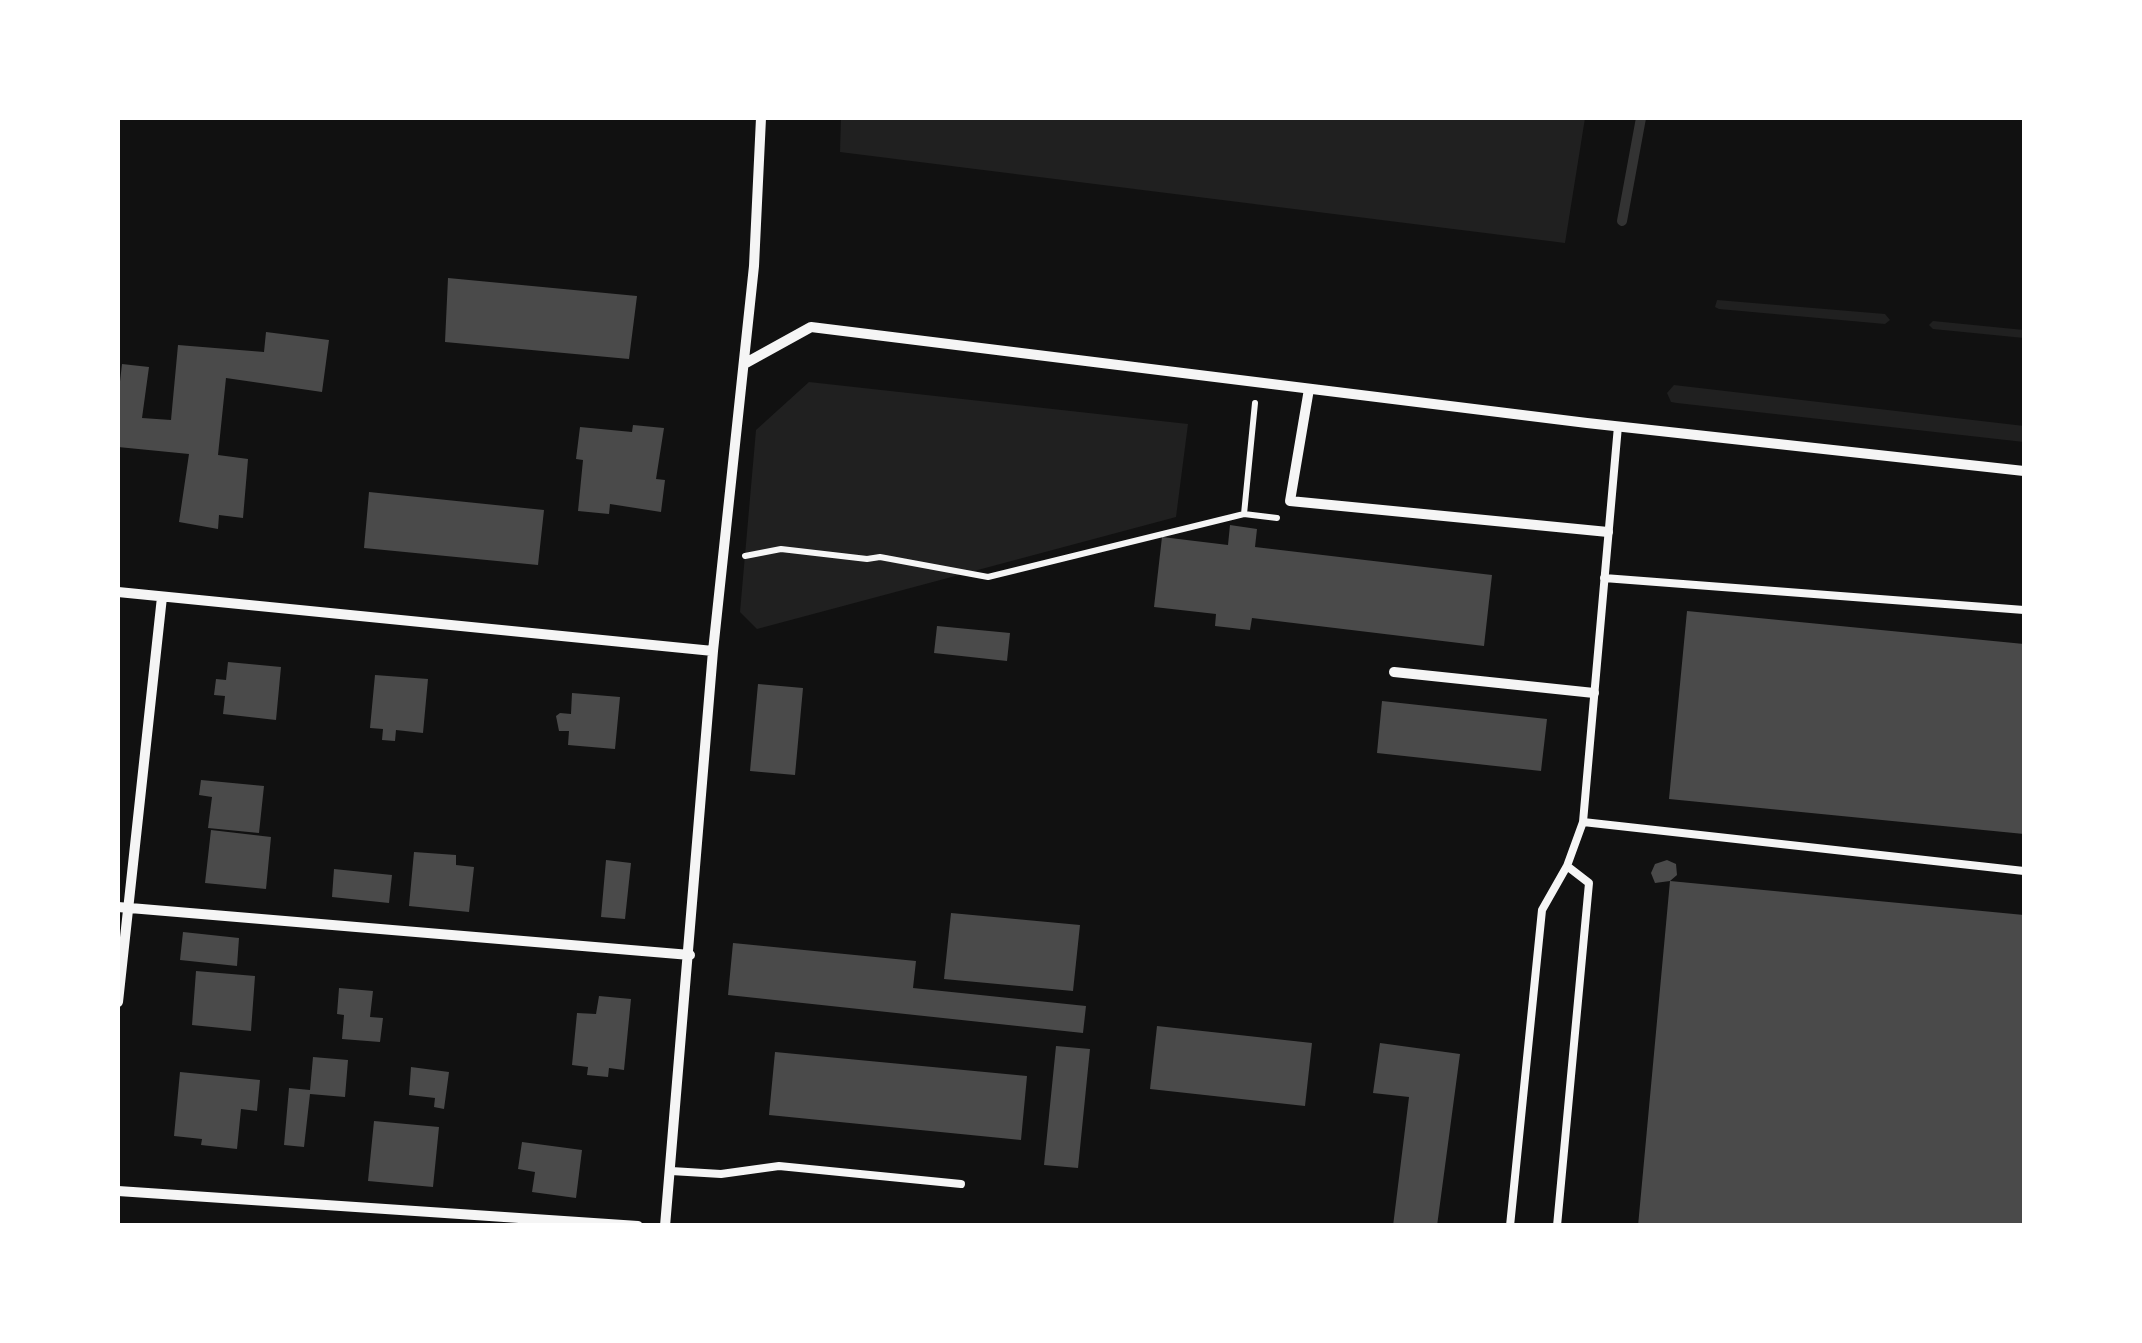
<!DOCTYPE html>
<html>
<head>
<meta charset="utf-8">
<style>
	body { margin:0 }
	#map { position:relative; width:2142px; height:1343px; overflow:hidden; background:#111; font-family:Barlow,sans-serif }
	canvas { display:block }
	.frame { position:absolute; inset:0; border:120px solid #fff; pointer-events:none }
</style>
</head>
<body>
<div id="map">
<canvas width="2142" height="1343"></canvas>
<div class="frame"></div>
</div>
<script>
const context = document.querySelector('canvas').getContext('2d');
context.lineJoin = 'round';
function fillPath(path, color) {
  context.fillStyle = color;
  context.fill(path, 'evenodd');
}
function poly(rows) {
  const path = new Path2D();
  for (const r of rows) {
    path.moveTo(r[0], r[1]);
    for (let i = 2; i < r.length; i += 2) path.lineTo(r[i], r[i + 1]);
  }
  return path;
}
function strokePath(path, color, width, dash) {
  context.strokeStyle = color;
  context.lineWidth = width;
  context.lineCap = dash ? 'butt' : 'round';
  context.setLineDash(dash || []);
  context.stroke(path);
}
fillPath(poly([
	[841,118,1585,118,1565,243,840,152],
	[1717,300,1885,314,1890,320,1885,324,1719,309,1715,307],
	[1933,321,2024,330,2024,338,1933,329,1929,325],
	[809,382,1188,424,1176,517,757,629,740,612,756,430],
	[1674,385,2024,426,2024,442,1677,403,1671,402,1667,393]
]), '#202020');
strokePath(poly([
	[1622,221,1641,118]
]), '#333', 10);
fillPath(poly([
	[448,278,637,296,629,359,445,342],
	[266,332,329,340,322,392,226,378,218,455,248,459,243,518,219,515,218,529,179,522,189,454,118,447,118,399,122,364,149,367,142,418,171,420,178,345,264,352],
	[633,425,664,428,656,479,665,480,661,512,610,504,609,514,578,511,583,460,576,459,580,427,632,432],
	[369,492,544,510,538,565,364,548],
	[1230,525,1257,529,1255,547,1492,575,1484,646,1252,618,1250,630,1215,626,1216,614,1154,607,1162,537,1228,545],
	[1687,611,2024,644,2024,834,1669,799],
	[937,626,1010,633,1007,661,934,653],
	[228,662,281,667,276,720,223,714,225,696,214,695,216,679,226,680],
	[375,675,428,679,423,733,396,730,395,741,382,740,383,729,370,728],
	[758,684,803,688,795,775,750,771],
	[572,693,620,697,615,749,568,745,569,731,559,731,556,716,560,713,571,714],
	[1382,701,1547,719,1541,771,1377,753],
	[201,780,264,786,259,833,208,828,212,797,199,795],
	[211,830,271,837,266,889,205,883],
	[414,852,456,855,456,865,474,867,469,912,409,906],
	[606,860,631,863,625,919,601,917],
	[1667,860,1676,864,1677,875,1670,881,1655,883,1651,873,1655,864],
	[334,869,392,875,389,903,332,897],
	[1670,881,2024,915,2024,1226,1638,1226],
	[951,913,1080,925,1073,991,944,979],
	[183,932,239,938,237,966,180,960],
	[733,943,916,961,913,988,1086,1006,1083,1033,728,995],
	[196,971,255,976,251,1031,192,1025],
	[339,988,373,991,370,1017,383,1018,380,1042,342,1039,344,1015,337,1014],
	[599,996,631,999,624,1070,609,1068,608,1077,587,1075,588,1067,572,1065,577,1013,596,1014],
	[1157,1026,1312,1043,1305,1106,1150,1089],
	[1380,1043,1460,1054,1437,1226,1393,1226,1409,1097,1373,1093],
	[1056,1046,1090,1049,1078,1168,1044,1165],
	[775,1052,1027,1076,1021,1140,769,1115],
	[313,1057,348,1060,345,1097,310,1094,304,1147,284,1145,289,1088,310,1090],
	[411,1067,449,1072,444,1109,434,1107,435,1098,409,1095],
	[180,1072,260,1080,257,1111,241,1109,237,1149,201,1145,202,1139,174,1136],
	[374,1121,439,1127,433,1187,368,1181],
	[522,1142,582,1150,576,1198,532,1192,535,1172,518,1169]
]), '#4a4a4a');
strokePath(poly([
	[1244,514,1277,518],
	[745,556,781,549,867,559,880,557,988,577,1244,514,1255,403]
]), '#f5f5f5', 6);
strokePath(poly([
	[1604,578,2024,610],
	[1583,822,2024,871],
	[671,1171,721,1174,779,1166,961,1184],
	[1510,1226,1542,910,1567,866,1583,822,1618,426],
	[1557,1226,1589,883,1567,866]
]), '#f5f5f5', 8);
strokePath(poly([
	[744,364,811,327,1587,423,2024,471],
	[1309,389,1290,501,1608,532],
	[118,592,713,651],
	[1394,672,1594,693],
	[118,907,690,955],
	[118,1002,162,597],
	[118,1191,638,1226],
	[665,1226,713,651,754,266,761,118]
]), '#f5f5f5', 10);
</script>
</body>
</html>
